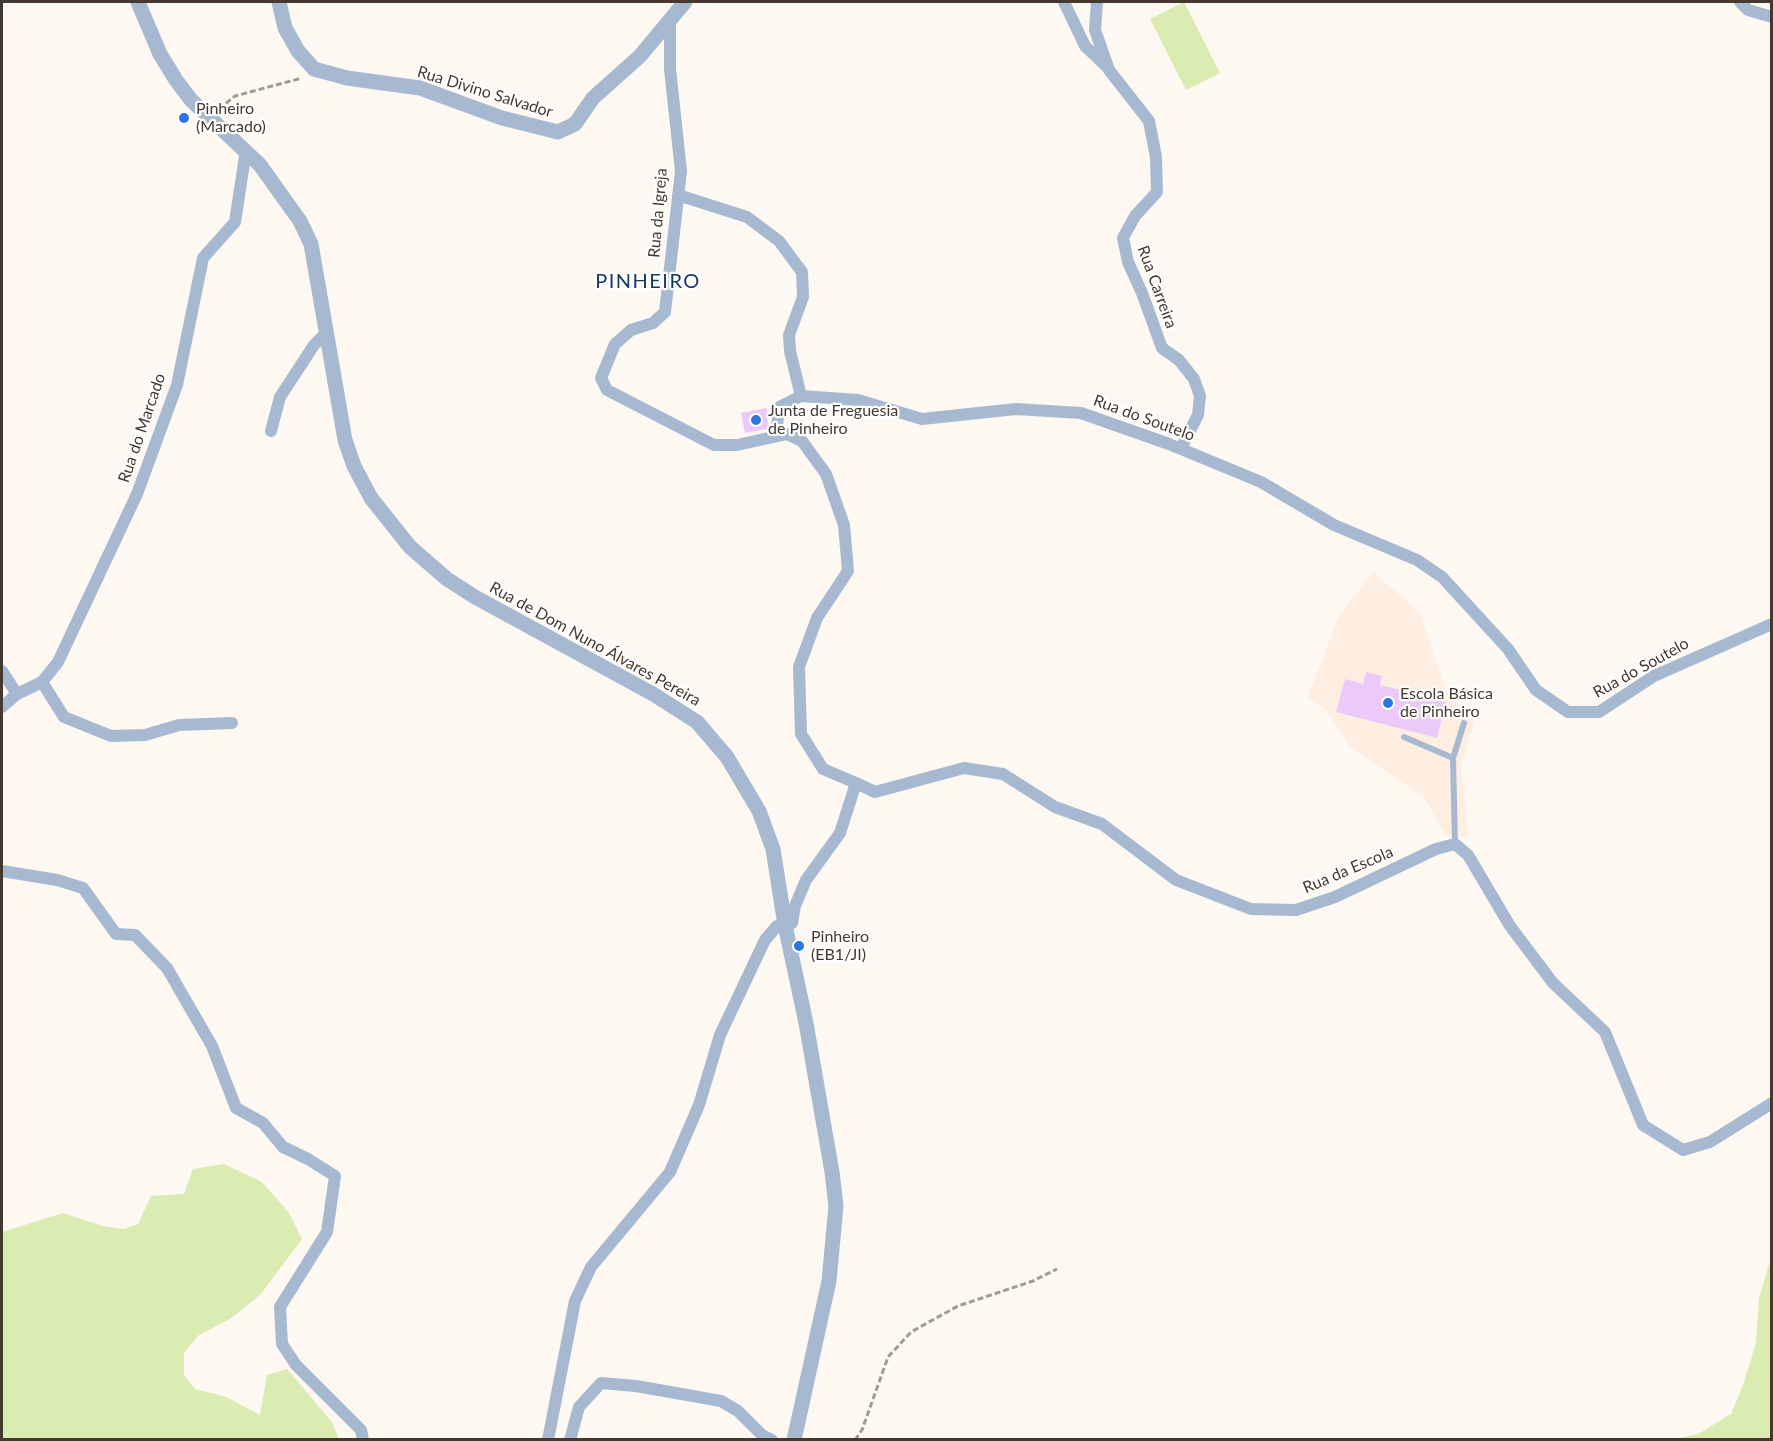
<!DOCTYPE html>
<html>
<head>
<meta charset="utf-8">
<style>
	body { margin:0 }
	#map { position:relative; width:1773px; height:1441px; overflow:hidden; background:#fef8f3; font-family:Lato,sans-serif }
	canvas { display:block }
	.frame { position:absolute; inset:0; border:3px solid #45392f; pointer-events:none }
</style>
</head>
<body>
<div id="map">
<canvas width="1773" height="1441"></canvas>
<div class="frame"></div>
</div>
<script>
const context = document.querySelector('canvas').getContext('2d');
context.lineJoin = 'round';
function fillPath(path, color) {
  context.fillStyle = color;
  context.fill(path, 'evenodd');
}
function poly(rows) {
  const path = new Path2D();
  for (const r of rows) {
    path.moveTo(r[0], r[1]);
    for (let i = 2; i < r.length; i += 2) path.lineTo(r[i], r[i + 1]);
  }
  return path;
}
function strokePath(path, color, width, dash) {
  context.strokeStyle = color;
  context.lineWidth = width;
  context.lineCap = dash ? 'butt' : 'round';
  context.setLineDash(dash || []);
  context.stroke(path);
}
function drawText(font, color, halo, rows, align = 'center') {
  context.font = font + ' Lato,sans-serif';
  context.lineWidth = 4.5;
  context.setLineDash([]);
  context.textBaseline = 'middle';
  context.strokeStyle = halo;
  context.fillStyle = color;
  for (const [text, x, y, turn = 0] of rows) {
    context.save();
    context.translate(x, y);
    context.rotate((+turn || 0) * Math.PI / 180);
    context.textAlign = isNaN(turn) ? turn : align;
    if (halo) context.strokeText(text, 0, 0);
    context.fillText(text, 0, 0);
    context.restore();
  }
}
fillPath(poly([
	[1373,572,1420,613,1445,689,1475,720,1461,764,1468,837,1446,835,1423,797,1350,746,1327,711,1308,696,1340,614]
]), '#feeee2');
fillPath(poly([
	[1184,2,1220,73,1186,90,1150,19],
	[224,1164,262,1182,289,1213,302,1239,261,1294,230,1319,199,1335,184,1353,184,1375,195,1389,226,1397,260,1415,267,1375,287,1369,332,1422,339,1439,2,1439,2,1232,63,1213,103,1226,124,1229,138,1224,151,1196,184,1194,193,1169],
	[1771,1195,1771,1439,1674,1439,1698,1434,1731,1414,1743,1385,1756,1343,1759,1298,1770,1261]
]), '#daecb1');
fillPath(poly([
	[767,408,768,429,745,433,741,413],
	[1366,672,1382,676,1380,685,1446,702,1437,738,1336,712,1345,679,1363,684]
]), '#ebc9f8');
strokePath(poly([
	[219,109,235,96,302,78],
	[855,1440,862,1430,888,1357,911,1332,958,1306,1033,1281,1057,1269]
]), '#a29992', 3, [6, 3]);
strokePath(poly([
	[1404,737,1453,758],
	[1455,844,1453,758,1464,723]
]), '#a6b9d1', 6);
strokePath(poly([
	[1064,2,1085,46,1107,67],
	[1097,2,1095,30,1109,70,1149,121,1156,157,1157,192,1135,216,1123,238,1128,262,1142,293,1162,348,1179,360,1194,379,1200,396,1198,415,1181,448],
	[1740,2,1748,10,1772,17],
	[670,20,670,69,681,171,665,312,653,323,631,330,615,344,601,378,607,390,714,445,737,445,787,434,802,441,826,474,844,525,848,571,817,618,799,667,801,734,823,769,856,783],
	[678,195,747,217,779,241,802,272,803,297,789,335,790,351,801,396],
	[271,431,280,397,314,345,326,333],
	[776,436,779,407,801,396,858,400,922,419,1016,409,1081,413,1169,444,1261,482,1334,525,1417,560,1442,577,1508,649,1536,690,1568,712,1599,712,1654,676,1772,624],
	[2,671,17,694],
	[42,682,64,717,111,736,145,735,179,725,232,723],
	[2,707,17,694,42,682,58,662,137,494,177,385,203,258,235,222,246,150],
	[2,871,57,880,83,888,116,934,135,935,167,968,212,1046,236,1108,263,1123,283,1147,308,1159,335,1176,327,1232,280,1307,282,1344,296,1365,361,1430,363,1440],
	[548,1440,575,1301,591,1267,670,1172,699,1105,720,1035,765,940,777,926,792,923,795,906,806,880,840,833,856,783,875,792,964,768,1003,774,1055,807,1102,824,1176,880,1251,909,1296,910,1335,897,1436,849,1455,844,1468,855,1510,926,1553,983,1605,1032,1643,1125,1683,1150,1710,1142,1772,1103],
	[570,1440,579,1407,601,1383,636,1386,721,1401,738,1411,762,1435,772,1440]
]), '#a6b9d1', 12);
strokePath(poly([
	[138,2,160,54,176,80,191,100,260,165,300,221,311,244,345,440,354,466,371,498,410,547,447,579,475,597,653,694,697,722,727,757,759,811,773,849,785,925,806,1023,832,1172,836,1206,829,1281,794,1440],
	[279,2,285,28,298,51,314,69,347,78,420,88,502,118,558,132,575,124,593,98,640,56,685,2]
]), '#a6b9d1', 15);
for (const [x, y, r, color] of [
	[184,118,6,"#2b76e2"],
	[756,420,6,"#2b76e2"],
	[1388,703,6,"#2b76e2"],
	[799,946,6,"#2b76e2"]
]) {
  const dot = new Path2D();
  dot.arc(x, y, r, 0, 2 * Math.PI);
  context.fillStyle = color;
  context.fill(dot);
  strokePath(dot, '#fff', 2);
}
drawText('16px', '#45392f', '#fff', [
	["Rua Divino Salvador",485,92,17],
	["Rua da Igreja",658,213,-85],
	["Rua Carreira",1157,287,70],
	["Rua do Soutelo",1144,418,20],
	["Rua do Marcado",142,428,-71],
	["Rua de Dom Nuno Álvares Pereira",595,644,29],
	["Rua do Soutelo",1641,668,-29],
	["Rua da Escola",1348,870,-23]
]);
drawText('16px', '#45392f', '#fff', [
	["Pinheiro",196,109],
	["(Marcado)",196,127],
	["Junta de Freguesia",768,411],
	["de Pinheiro",768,429],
	["Escola Básica",1400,694],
	["de Pinheiro",1400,712],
	["Pinheiro",811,937],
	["(EB1/JI)",811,955]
], 'left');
context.letterSpacing = '1.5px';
drawText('20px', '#14386c', '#fff', [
	["PINHEIRO",648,282]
]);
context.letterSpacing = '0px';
</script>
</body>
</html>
